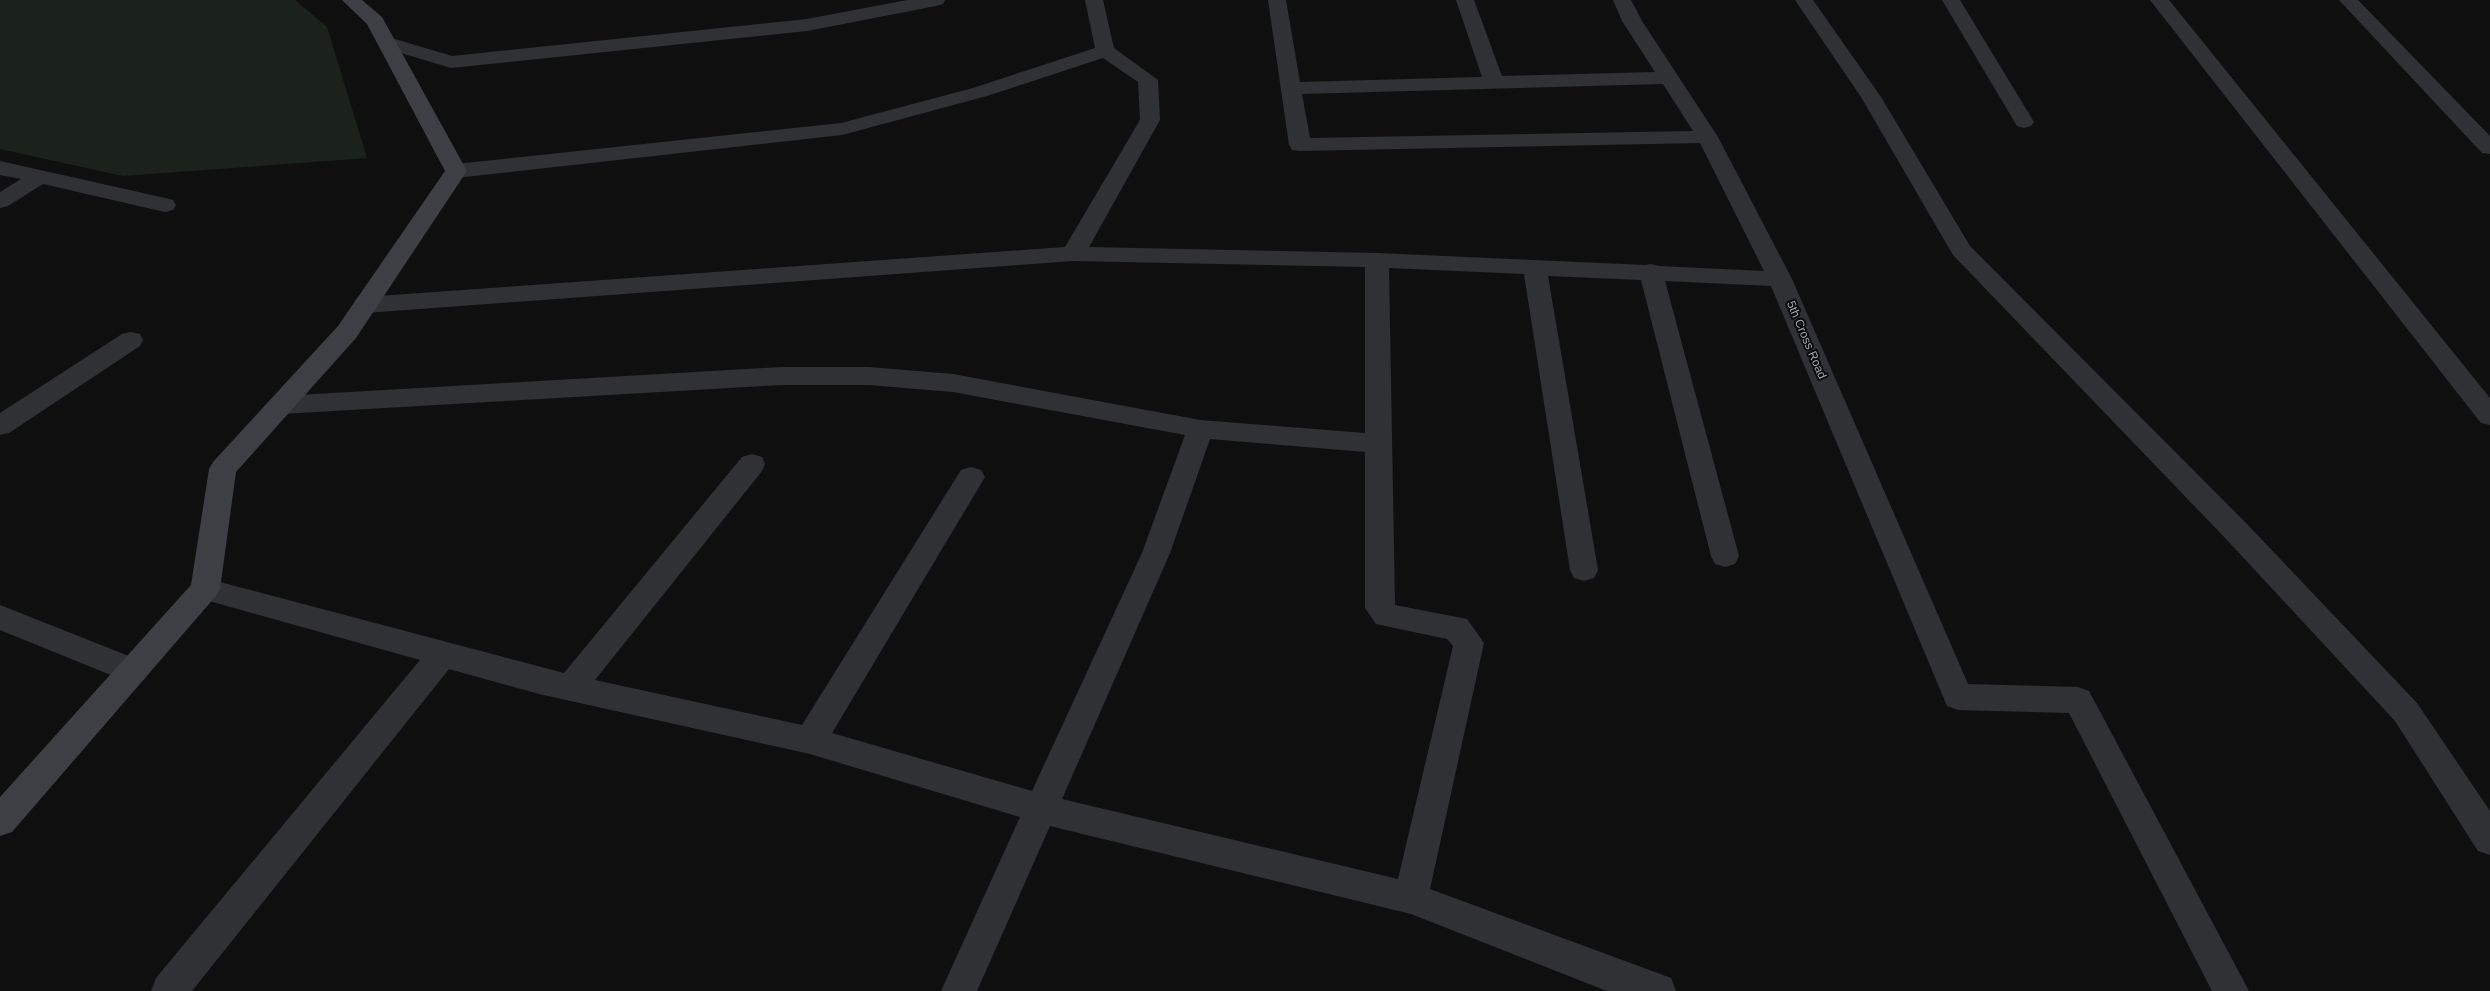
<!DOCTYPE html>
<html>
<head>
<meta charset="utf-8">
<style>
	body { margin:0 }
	canvas { display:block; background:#0f0f10 }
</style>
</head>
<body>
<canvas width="2490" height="991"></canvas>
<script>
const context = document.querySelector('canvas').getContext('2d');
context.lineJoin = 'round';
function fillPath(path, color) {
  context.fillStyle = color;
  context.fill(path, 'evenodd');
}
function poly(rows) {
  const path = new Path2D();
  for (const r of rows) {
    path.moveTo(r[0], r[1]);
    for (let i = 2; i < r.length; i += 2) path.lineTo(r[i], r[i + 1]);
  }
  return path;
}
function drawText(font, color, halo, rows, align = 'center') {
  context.font = font + ' Arial,sans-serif';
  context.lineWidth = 4;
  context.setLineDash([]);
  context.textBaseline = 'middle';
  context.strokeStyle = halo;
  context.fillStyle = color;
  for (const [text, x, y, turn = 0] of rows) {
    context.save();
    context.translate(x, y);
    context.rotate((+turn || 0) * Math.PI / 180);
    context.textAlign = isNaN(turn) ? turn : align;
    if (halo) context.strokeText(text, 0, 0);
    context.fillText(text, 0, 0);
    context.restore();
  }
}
fillPath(poly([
	[0,0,295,0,327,27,367,158,123,176,0,149]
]), '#1b221c');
fillPath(poly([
	[907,0,945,0,943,4,936,6,807,31,451,68,381,47,378,43,381,39,388,37,452,56,807,19,907,0],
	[1085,0,1103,0,1114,48,1158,80,1160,120,1089,247,1377,253,1645,265,1651,264,1659,266,1764,271,1700,143,1300,151,1292,150,1289,145,1268,0,1286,0,1300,82,1482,77,1456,0,1474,0,1502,76,1655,72,1622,21,1613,0,1631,0,1642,21,1718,137,1792,279,1968,684,2078,687,2089,691,2249,991,2212,991,2069,713,1958,710,1947,706,1771,286,1665,281,1739,556,1735,564,1725,567,1715,564,1711,556,1641,280,1548,276,1598,570,1594,578,1584,581,1574,578,1570,570,1524,274,1389,268,1395,605,1467,619,1484,643,1430,889,1671,978,1676,991,1607,991,1411,914,1050,826,977,991,941,991,1020,817,810,754,539,694,449,669,192,991,151,991,156,978,420,660,195,597,190,589,195,581,205,578,564,673,742,457,752,454,762,457,765,464,762,471,595,680,802,725,961,470,971,467,981,470,985,477,832,733,1032,791,1142,553,1185,435,953,392,869,385,781,385,281,414,272,411,268,405,272,399,281,396,781,367,869,367,953,374,1200,420,1365,433,1365,267,1073,261,365,313,356,311,353,305,356,299,365,297,1065,247,1140,120,1138,82,1103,58,987,96,842,135,456,178,448,176,445,171,448,166,456,164,841,123,973,88,1095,48,1085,0],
	[1663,84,1693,131,1310,138,1302,94,1663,84],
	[1210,439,1365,452,1365,608,1376,624,1447,639,1453,646,1398,879,1062,799,1170,553,1210,439],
	[1795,0,1813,0,1881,97,1970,246,2247,524,2417,703,2490,811,2490,855,2478,851,2395,721,2227,540,1953,255,1861,97,1795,0],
	[1942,0,1960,0,2034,122,2031,126,2024,128,2017,126,1942,0],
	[2150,0,2169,0,2490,398,2490,425,2481,423,2150,0],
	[2339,0,2358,0,2490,136,2490,154,2482,153,2339,0],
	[0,161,165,198,173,200,176,205,173,210,165,212,43,184,8,206,0,208,0,192,21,179,0,175,0,161],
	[131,332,140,334,143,340,140,346,9,433,0,435,0,413,122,334,131,332],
	[0,605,144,662,148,671,144,680,133,684,0,630,0,605]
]), '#303135');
fillPath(poly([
	[342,0,362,0,382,17,467,171,356,338,236,472,220,589,215,597,12,832,0,836,0,797,191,585,209,469,213,462,338,326,445,171,367,24,342,0]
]), '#3e3f45');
drawText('12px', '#a0a5b1', '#0a0a0b', [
	["5th Cross Road",1806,340,67]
]);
</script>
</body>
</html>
